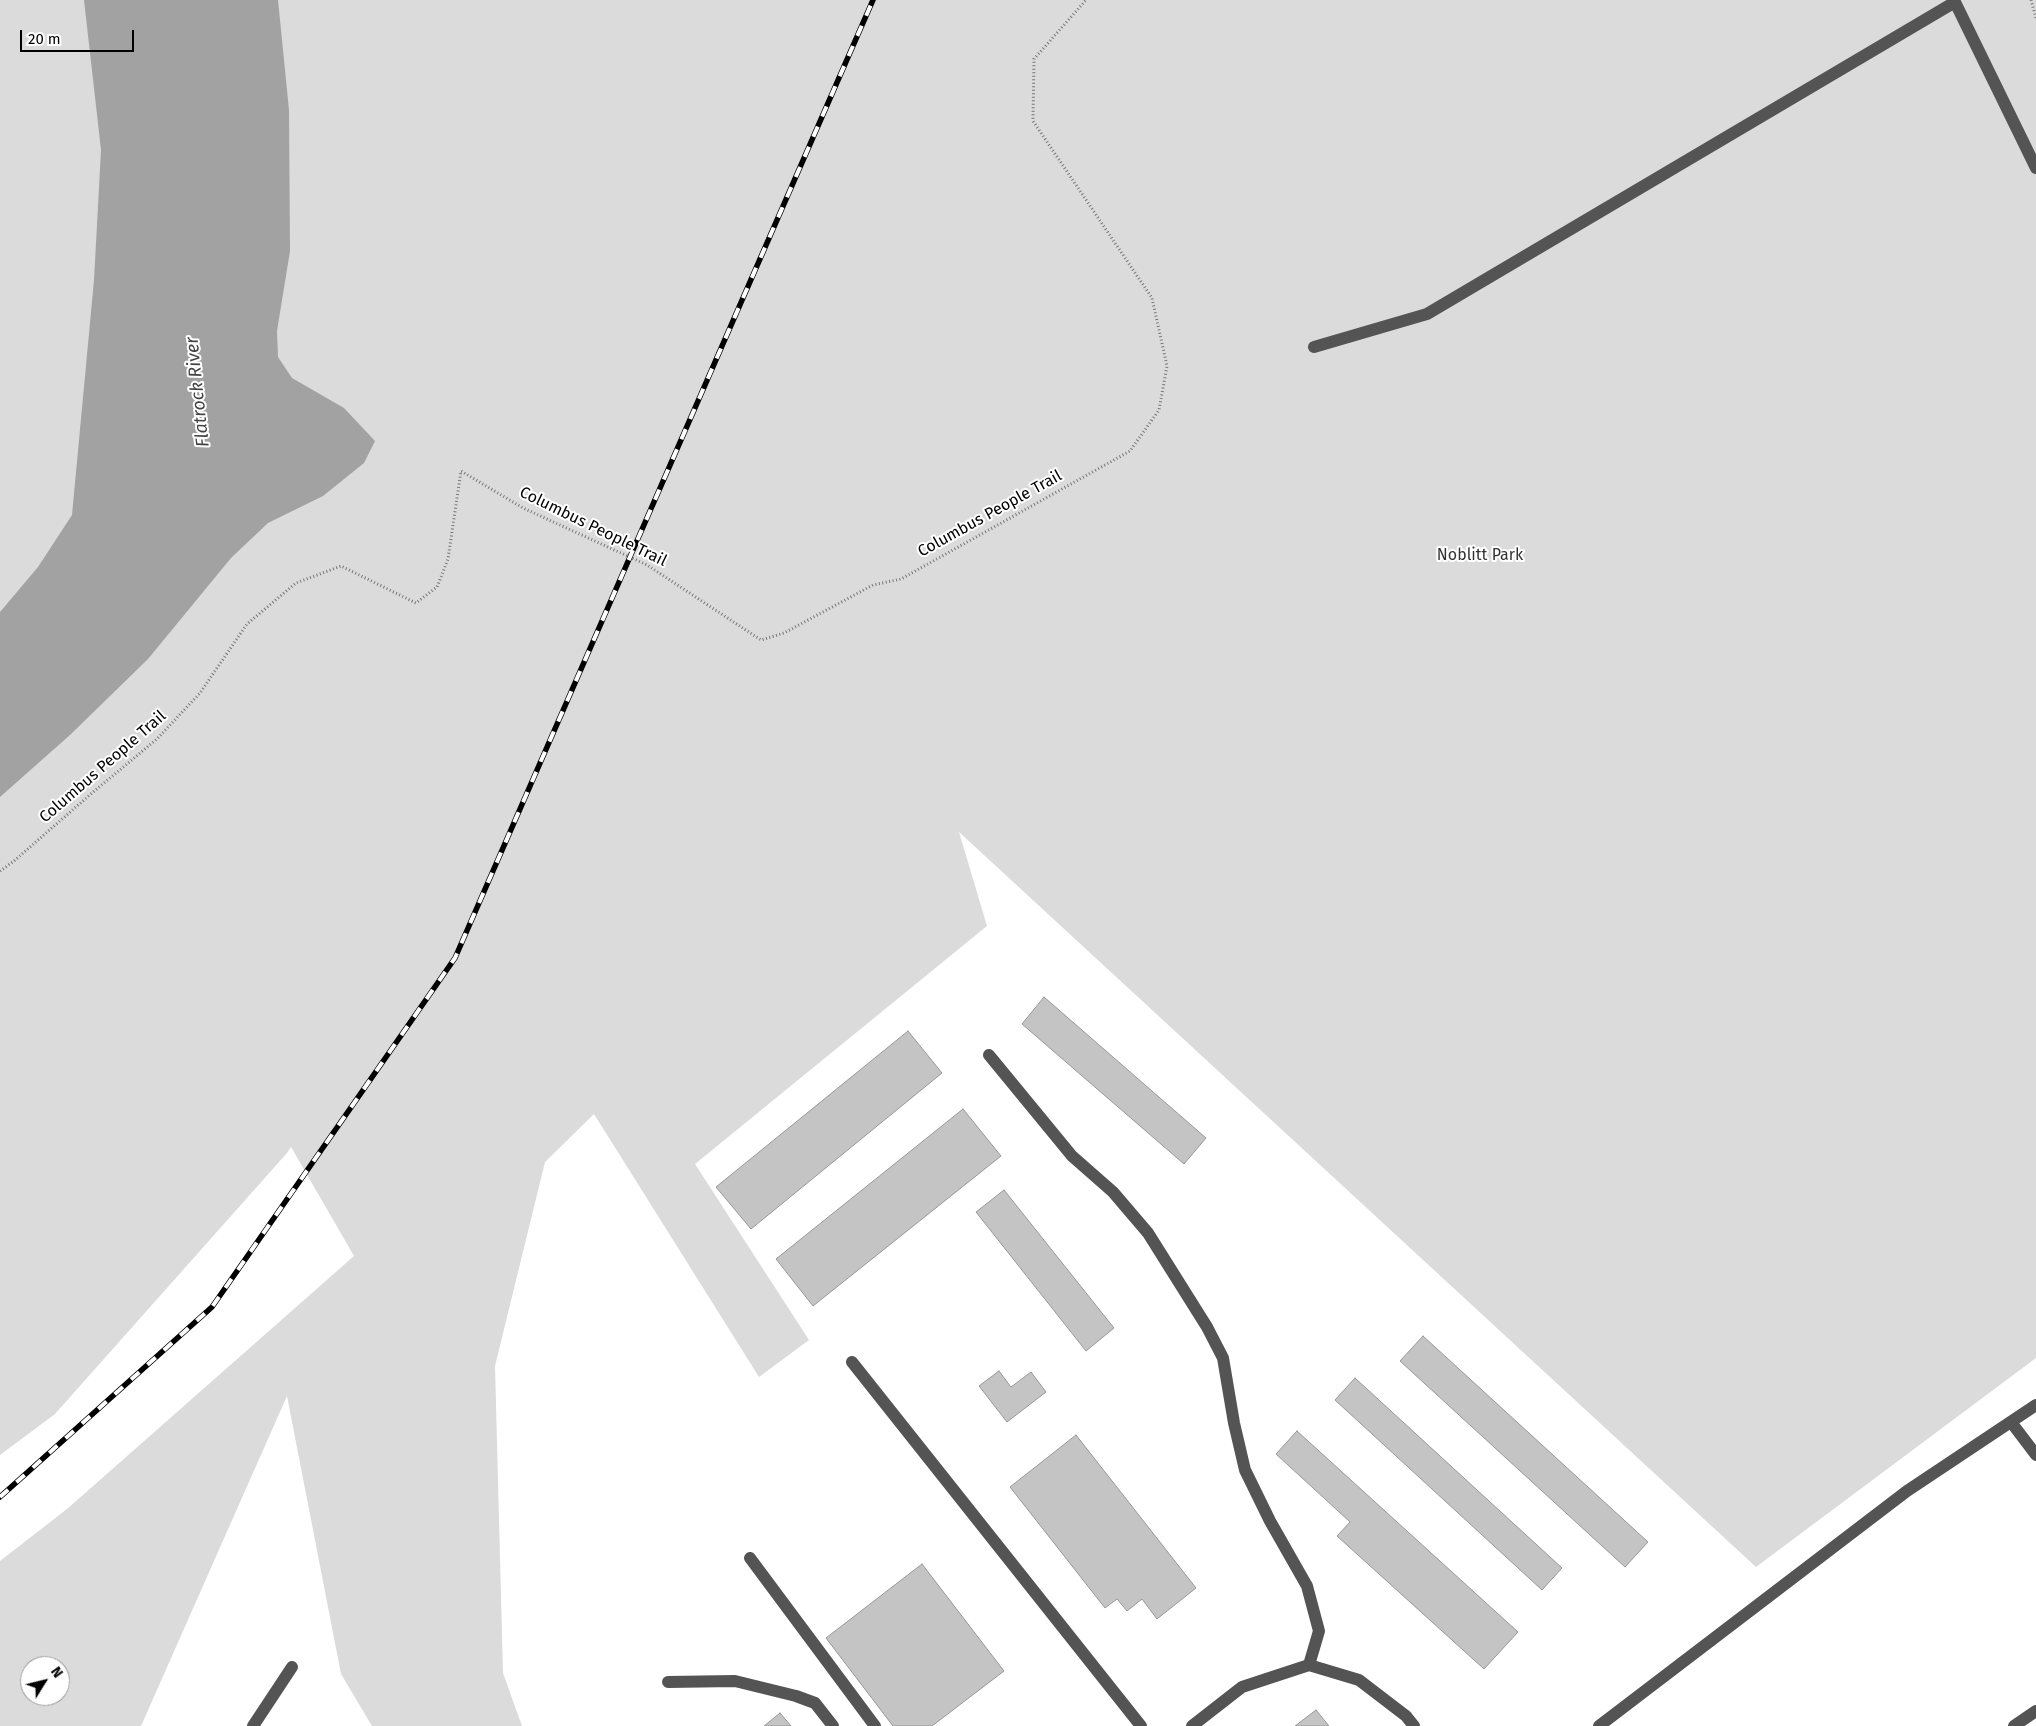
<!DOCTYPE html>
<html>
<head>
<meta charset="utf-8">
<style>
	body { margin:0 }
	#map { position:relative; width:2036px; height:1726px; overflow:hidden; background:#fff; font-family:"Fira Sans",sans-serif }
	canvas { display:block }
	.north { position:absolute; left:20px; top:1656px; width:50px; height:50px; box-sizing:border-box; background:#fff; border:1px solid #999; border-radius:50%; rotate:54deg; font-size:14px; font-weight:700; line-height:20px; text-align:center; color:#000 }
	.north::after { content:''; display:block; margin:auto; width:18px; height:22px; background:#000; clip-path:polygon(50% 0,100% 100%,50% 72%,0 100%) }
	.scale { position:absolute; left:20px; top:30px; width:114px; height:22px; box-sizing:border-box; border:2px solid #000; border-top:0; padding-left:6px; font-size:15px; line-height:18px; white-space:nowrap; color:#000; -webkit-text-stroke:4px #fff; paint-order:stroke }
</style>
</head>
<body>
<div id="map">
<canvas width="2036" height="1726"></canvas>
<div class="north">N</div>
<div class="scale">20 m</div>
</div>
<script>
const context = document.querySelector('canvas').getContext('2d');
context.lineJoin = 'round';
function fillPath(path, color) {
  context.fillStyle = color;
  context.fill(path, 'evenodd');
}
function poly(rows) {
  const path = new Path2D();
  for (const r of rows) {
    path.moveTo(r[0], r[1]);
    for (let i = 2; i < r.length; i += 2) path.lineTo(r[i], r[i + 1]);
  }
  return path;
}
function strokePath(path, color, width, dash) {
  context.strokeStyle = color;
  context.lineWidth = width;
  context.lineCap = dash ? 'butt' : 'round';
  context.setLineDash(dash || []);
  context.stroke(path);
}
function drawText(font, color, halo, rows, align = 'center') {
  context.font = font + ' "Fira Sans",sans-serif';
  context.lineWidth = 4;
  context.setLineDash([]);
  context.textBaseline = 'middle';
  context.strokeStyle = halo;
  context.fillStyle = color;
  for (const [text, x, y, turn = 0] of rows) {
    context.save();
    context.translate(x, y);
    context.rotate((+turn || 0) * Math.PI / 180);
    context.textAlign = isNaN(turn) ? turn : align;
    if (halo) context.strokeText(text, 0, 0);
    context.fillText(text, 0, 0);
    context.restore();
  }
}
fillPath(poly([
	[0,0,2036,0,2036,1358,1756,1567,959,832,987,926,695,1164,809,1340,759,1377,594,1114,545,1162,495,1366,503,1673,522,1726,372,1726,341,1674,287,1396,141,1726,0,1726,0,1561,67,1509,354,1256,291,1147,287,1153,55,1414,0,1455],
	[30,1666,60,1666,60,1696,30,1696]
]), '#dbdbdb');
fillPath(poly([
	[84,0,278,0,289,110,290,251,277,331,278,357,292,378,344,408,375,441,364,463,323,496,268,523,231,558,148,659,70,735,0,797,0,612,38,567,72,515,94,280,101,150]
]), '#a2a2a2');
const building = poly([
	[1044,997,1206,1138,1184,1164,1022,1024,1044,997],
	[908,1031,942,1073,751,1229,716,1187,908,1031],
	[963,1109,1001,1156,813,1306,776,1259,963,1109],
	[1004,1190,1114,1328,1086,1351,976,1212,1004,1190],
	[1423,1336,1648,1542,1625,1567,1400,1361,1423,1336],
	[999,1371,1011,1387,1031,1372,1046,1392,1007,1422,979,1386,999,1371],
	[1355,1378,1562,1568,1542,1590,1335,1400,1355,1378],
	[1297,1431,1518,1632,1484,1669,1337,1536,1350,1522,1276,1454,1297,1431],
	[1076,1435,1196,1588,1157,1619,1142,1599,1127,1611,1117,1599,1105,1608,1010,1487,1076,1435],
	[922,1564,1004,1671,932,1726,893,1726,826,1638,922,1564],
	[1316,1710,1329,1726,1295,1726,1316,1710],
	[780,1713,791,1726,764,1726,780,1713]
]);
fillPath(building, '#c4c4c4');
strokePath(building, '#989898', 1);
strokePath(poly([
	[2031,0,2036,18],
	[0,871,14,861,92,793,157,739,200,693,247,624,296,583,341,566,416,603,437,587,448,559,461,471,523,508,647,565,761,640,784,633,873,585,901,579,1130,451,1159,410,1167,366,1152,298,1033,121,1034,59,1086,0]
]), '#767676', 3, [1, 2.5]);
strokePath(poly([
	[1954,0,2036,168],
	[1314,347,1427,314,1955,2],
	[989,1055,1072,1156,1113,1192,1148,1233,1207,1327,1223,1358,1234,1423,1245,1470,1270,1521,1307,1586,1319,1631,1309,1665],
	[852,1362,1141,1726],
	[2011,1422,2036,1455],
	[750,1558,875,1726],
	[668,1682,735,1681,796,1696,815,1703,833,1726],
	[253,1726,292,1667],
	[1192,1726,1242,1687,1309,1665,1359,1680,1406,1716,1414,1726],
	[1599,1726,1907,1491,2036,1405],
	[2014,1726,2036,1711]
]), '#545454', 12);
const rail = poly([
	[0,1497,212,1307,455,958,873,0]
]);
strokePath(rail, '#000', 5.5);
strokePath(rail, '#fff', 4, [11]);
drawText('16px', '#000', '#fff', [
	["Columbus People Trail",990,514,-29],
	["Columbus People Trail",593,527,26],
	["Columbus People Trail",103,767,-41]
]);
drawText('16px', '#323232', '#fff', [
	["Noblitt Park",1480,556]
]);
drawText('italic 18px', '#434343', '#fff', [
	["Flatrock River",198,392,-96]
]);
</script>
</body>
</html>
